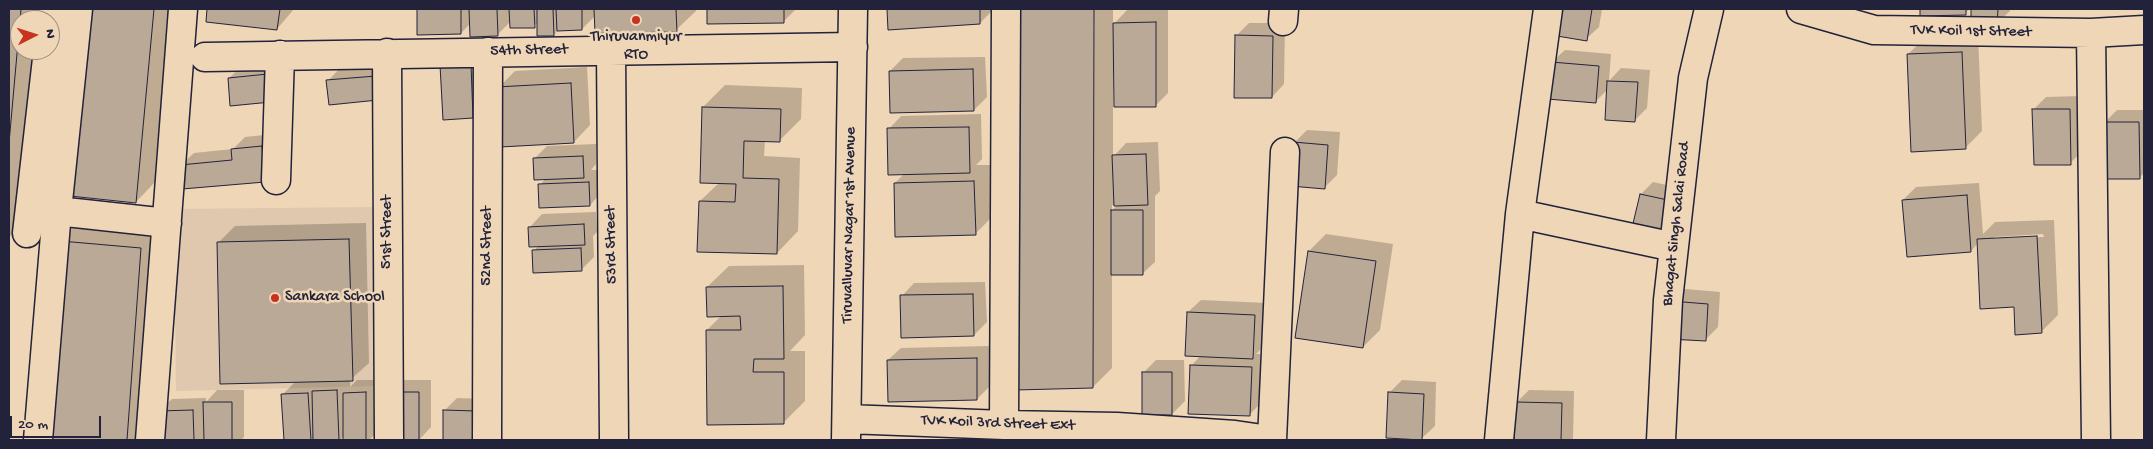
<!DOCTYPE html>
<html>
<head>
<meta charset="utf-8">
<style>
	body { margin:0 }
	#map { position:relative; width:2153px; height:449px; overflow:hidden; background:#eed6b6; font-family:"Gochi Hand",sans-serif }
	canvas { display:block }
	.frame { position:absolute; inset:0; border:10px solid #22223b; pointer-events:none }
	.north { position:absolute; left:10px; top:10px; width:50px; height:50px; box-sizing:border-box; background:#eed6b6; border:1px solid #9c8e85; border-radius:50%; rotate:85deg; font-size:14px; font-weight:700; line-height:20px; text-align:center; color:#22223b }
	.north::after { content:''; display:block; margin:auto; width:18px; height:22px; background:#c8321e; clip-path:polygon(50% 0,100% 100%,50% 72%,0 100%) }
	.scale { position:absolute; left:10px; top:416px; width:91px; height:22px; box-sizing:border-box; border:2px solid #22223b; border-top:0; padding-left:6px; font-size:15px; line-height:18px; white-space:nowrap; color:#22223b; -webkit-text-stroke:4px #eed6b6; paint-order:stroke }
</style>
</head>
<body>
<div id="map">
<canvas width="2153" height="449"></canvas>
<div class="frame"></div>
<div class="north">N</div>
<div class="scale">20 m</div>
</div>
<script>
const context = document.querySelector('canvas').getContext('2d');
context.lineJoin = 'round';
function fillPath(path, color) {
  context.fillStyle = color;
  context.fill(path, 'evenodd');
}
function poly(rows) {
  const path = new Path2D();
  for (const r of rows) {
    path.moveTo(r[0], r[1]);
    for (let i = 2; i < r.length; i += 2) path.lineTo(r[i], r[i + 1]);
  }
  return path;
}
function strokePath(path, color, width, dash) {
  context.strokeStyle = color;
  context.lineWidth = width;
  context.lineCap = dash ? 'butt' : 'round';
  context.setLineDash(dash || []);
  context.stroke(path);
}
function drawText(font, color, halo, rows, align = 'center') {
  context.font = font + ' "Gochi Hand",sans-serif';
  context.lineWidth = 5;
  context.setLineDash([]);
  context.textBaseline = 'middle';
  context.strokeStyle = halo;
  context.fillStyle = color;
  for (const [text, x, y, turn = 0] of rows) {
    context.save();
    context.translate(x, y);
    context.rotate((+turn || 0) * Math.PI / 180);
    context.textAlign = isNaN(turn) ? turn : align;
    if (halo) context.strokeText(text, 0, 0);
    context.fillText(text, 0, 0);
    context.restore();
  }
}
fillPath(poly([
	[374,207,375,386,176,391,174,209]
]), '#dfc8ad');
fillPath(poly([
	[9,9,38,9,37,20,20,20,20,50,34,50,18,228,9,237],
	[88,9,171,9,155,182,136,202],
	[209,9,294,9,277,29,207,21],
	[418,9,696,9,696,11,676,30,596,15,582,29,558,30,554,35,538,22,534,26,511,21,497,35,471,23,461,33,419,34],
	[708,9,796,9,784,21,709,23],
	[888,9,994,9,980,23,889,29],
	[1014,9,1113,9,1113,25,1127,10,1168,10,1168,93,1156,105,1113,77,1113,157,1126,143,1158,142,1160,191,1155,196,1155,262,1142,274,1112,274,1112,368,1093,387],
	[1112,205,1118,205,1112,210],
	[1556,9,1602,9,1599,27,1586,39],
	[1921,9,1970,9,1965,13,1921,14],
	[1972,9,2010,9,2010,11,1997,23,1972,23],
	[1249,23,1285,23,1284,84,1272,97,1236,36],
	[1978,35,1982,131,1965,148,1908,54,1925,38],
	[1565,50,1611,54,1609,81,1621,68,1650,70,1647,108,1634,121,1608,89,1595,102,1552,62],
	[483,52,485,104,472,117,442,66],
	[985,57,987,97,974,110,890,71,903,58],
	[280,62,283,88,229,78,242,66],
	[388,64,390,87,328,81,340,68],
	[587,67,590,125,574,142,498,88,515,71],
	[725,85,802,88,801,119,779,141,765,140,764,156,800,158,798,231,777,253,700,201,719,183,703,107],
	[2082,96,2083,151,2070,163,2033,110,2046,97],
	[2117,110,2144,110,2144,173,2139,178,2104,123],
	[981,114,982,159,976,165,991,165,992,217,975,234,895,183,905,173,889,129,901,116],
	[1307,130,1340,132,1337,175,1325,187,1294,143],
	[274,134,264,181,181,165,194,153,233,149,245,137],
	[596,144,596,164,591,170,601,170,602,192,590,205,540,185,546,178,535,158,547,146],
	[1653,182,1689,190,1681,226,1641,194],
	[1979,183,1983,234,1995,222,2054,220,2058,315,2041,332,2015,306,1978,243,1971,251,1903,200,1916,187],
	[2043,234,2044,237,1994,239,1994,237],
	[596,212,597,232,593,236,594,257,581,270,534,251,538,246,530,227,542,214],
	[70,221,160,228,144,440,35,440],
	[366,223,369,363,350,380,350,387,357,380,378,380,379,431,369,440,344,440,344,436,340,440,285,440,282,395,296,381,218,243,235,226],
	[1326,234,1393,244,1380,330,1363,347,1297,336,1309,251],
	[804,265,805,335,790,351,805,351,805,401,783,423,707,330,722,315,707,287,729,266],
	[985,282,987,322,974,335,902,296,914,283],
	[1685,289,1720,292,1718,327,1705,340,1672,301],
	[1201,300,1267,303,1265,345,1256,354,1264,354,1262,402,1249,415,1191,366,1201,355,1188,312],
	[989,346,990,386,977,399,888,360,901,348],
	[1156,360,1184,360,1185,401,1172,414,1143,373],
	[405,380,431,380,431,427,419,440,393,392],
	[1402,380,1436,382,1435,426,1422,438,1389,393],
	[217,390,244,390,244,437,241,440,160,440,159,411,172,399,206,398,206,402],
	[1529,390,1574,391,1573,440,1515,440,1516,403],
	[457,398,488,399,487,440,444,440,444,411]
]), '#0003');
const building = poly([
	[9,9,21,9,9,143,9,9],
	[87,9,154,9,136,203,70,196,87,9],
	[207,9,280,9,277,30,206,22,207,9],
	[417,9,461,9,461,34,417,35,417,9],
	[469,9,497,9,498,36,470,37,469,9],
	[509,9,534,9,535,28,510,28,509,9],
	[537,9,553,9,554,36,537,36,537,9],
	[556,9,582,9,582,30,557,31,556,9],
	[594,9,676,9,677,32,595,33,594,9],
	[707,9,784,9,784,23,707,24,707,9],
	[887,9,980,9,980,24,888,30,887,9],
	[1013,9,1094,9,1093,388,1015,390,1013,9],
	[1555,9,1592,9,1587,41,1551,35,1555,9],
	[1920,9,1966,9,1966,15,1920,16,1920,9],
	[1971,9,1998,9,1997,25,1971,25,1971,9],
	[1156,22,1156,107,1114,107,1113,23,1156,22],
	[1235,35,1273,36,1272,98,1234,98,1235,35],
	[1962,52,1966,149,1911,152,1907,54,1962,52],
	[1551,62,1599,66,1596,103,1547,99,1551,62],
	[471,64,473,118,443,120,440,65,471,64],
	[973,69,974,111,890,113,889,71,973,69],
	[268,74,271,102,230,106,228,78,268,74],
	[376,76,378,100,329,105,326,80,376,76],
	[1607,81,1638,82,1635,122,1605,120,1607,81],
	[571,83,574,143,500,147,496,87,571,83],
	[702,107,781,109,780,142,744,141,743,178,779,179,777,254,697,252,699,201,735,202,736,184,700,183,702,107],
	[2032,109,2070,109,2071,165,2034,165,2032,109],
	[2103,122,2139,122,2140,179,2102,179,2103,122],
	[969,127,970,173,888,175,887,128,969,127],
	[1293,142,1328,145,1325,189,1290,186,1293,142],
	[262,146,265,182,182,189,180,165,232,160,231,149,262,146],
	[1146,154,1148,205,1114,206,1112,155,1146,154],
	[583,156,584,178,534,180,533,158,583,156],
	[974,181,976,235,895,237,894,183,974,181],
	[589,182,590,206,539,208,538,184,589,182],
	[1640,194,1677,202,1668,240,1631,232,1640,194],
	[1967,195,1971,252,1907,257,1902,200,1967,195],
	[1111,210,1143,210,1143,275,1111,275,1111,210],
	[584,224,585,245,529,247,528,227,584,224],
	[2037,236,2042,333,2015,335,2014,307,1980,309,1977,239,2037,236],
	[349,239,353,381,220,384,217,242,349,239],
	[49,240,141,248,127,440,34,440,49,240],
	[581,248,582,271,533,273,532,250,581,248],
	[1308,251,1376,261,1363,348,1295,338,1308,251],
	[783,286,784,359,754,359,753,372,784,372,784,424,707,425,706,330,741,330,740,316,707,317,706,287,783,286],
	[973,294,974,336,901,338,900,295,973,294],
	[1671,301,1708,304,1706,341,1668,339,1671,301],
	[1187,312,1255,315,1253,359,1185,356,1187,312],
	[977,358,977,400,888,402,887,360,977,358],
	[1190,365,1252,367,1250,416,1188,414,1190,365],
	[1142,372,1172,372,1172,415,1142,415,1142,372],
	[337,390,339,440,313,440,312,391,337,390],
	[366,392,366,440,343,440,343,393,366,392],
	[392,392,419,392,419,440,392,440,392,392],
	[1388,392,1424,394,1422,440,1386,438,1388,392],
	[308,393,311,440,284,440,281,394,308,393],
	[203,402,232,402,232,440,204,440,203,402],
	[1515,402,1562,403,1561,440,1514,440,1515,402],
	[193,410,194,440,159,440,158,411,193,410],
	[443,410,476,411,475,440,443,440,443,410]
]);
fillPath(building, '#bba997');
strokePath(building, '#22223b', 1);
const minor = poly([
	[1801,9,1874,30,2091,33,2144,30],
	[1283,21,1284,9],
	[2091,33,2096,440],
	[50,34,53,9],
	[611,50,614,440],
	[387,53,389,440],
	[205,57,853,47],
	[276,180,280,55],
	[57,211,167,223],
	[1520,214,1674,247],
	[27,233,48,50],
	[847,419,1004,425,1117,427,1235,435,1269,440],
	[1004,425,1006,9],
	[38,440,57,211,78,9],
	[150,440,183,9],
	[487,440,488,52],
	[846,440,853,9],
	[1272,440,1285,152],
	[1499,440,1520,214,1548,9],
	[1661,440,1668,300,1693,78,1709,9]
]);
strokePath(minor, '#22223b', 31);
strokePath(minor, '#eed6b6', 28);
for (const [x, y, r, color] of [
	[636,20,5,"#c8321e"],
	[275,298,5,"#c8321e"]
]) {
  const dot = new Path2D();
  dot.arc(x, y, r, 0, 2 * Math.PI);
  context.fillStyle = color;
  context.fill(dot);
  strokePath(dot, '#eed6b6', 2);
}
drawText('16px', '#22223b', '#eed6b6', [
	["TVK Koil 1st Street",1971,32,1],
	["54th Street",529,51,-1],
	["Bhagat Singh Salai Road",1677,224,-84],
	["Tiruvalluvar Nagar 1st Avenue",850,225,-89],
	["51st Street",388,232,-90],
	["53rd Street",612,245,-91],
	["52nd Street",488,246,-90],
	["TVK Koil 3rd Street Ext",998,424,2]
]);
drawText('16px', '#22223b', '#eed6b6', [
	["Thiruvanmiyur",636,38],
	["RTO",636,56],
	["Sankara School",285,298,"left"]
]);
</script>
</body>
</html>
